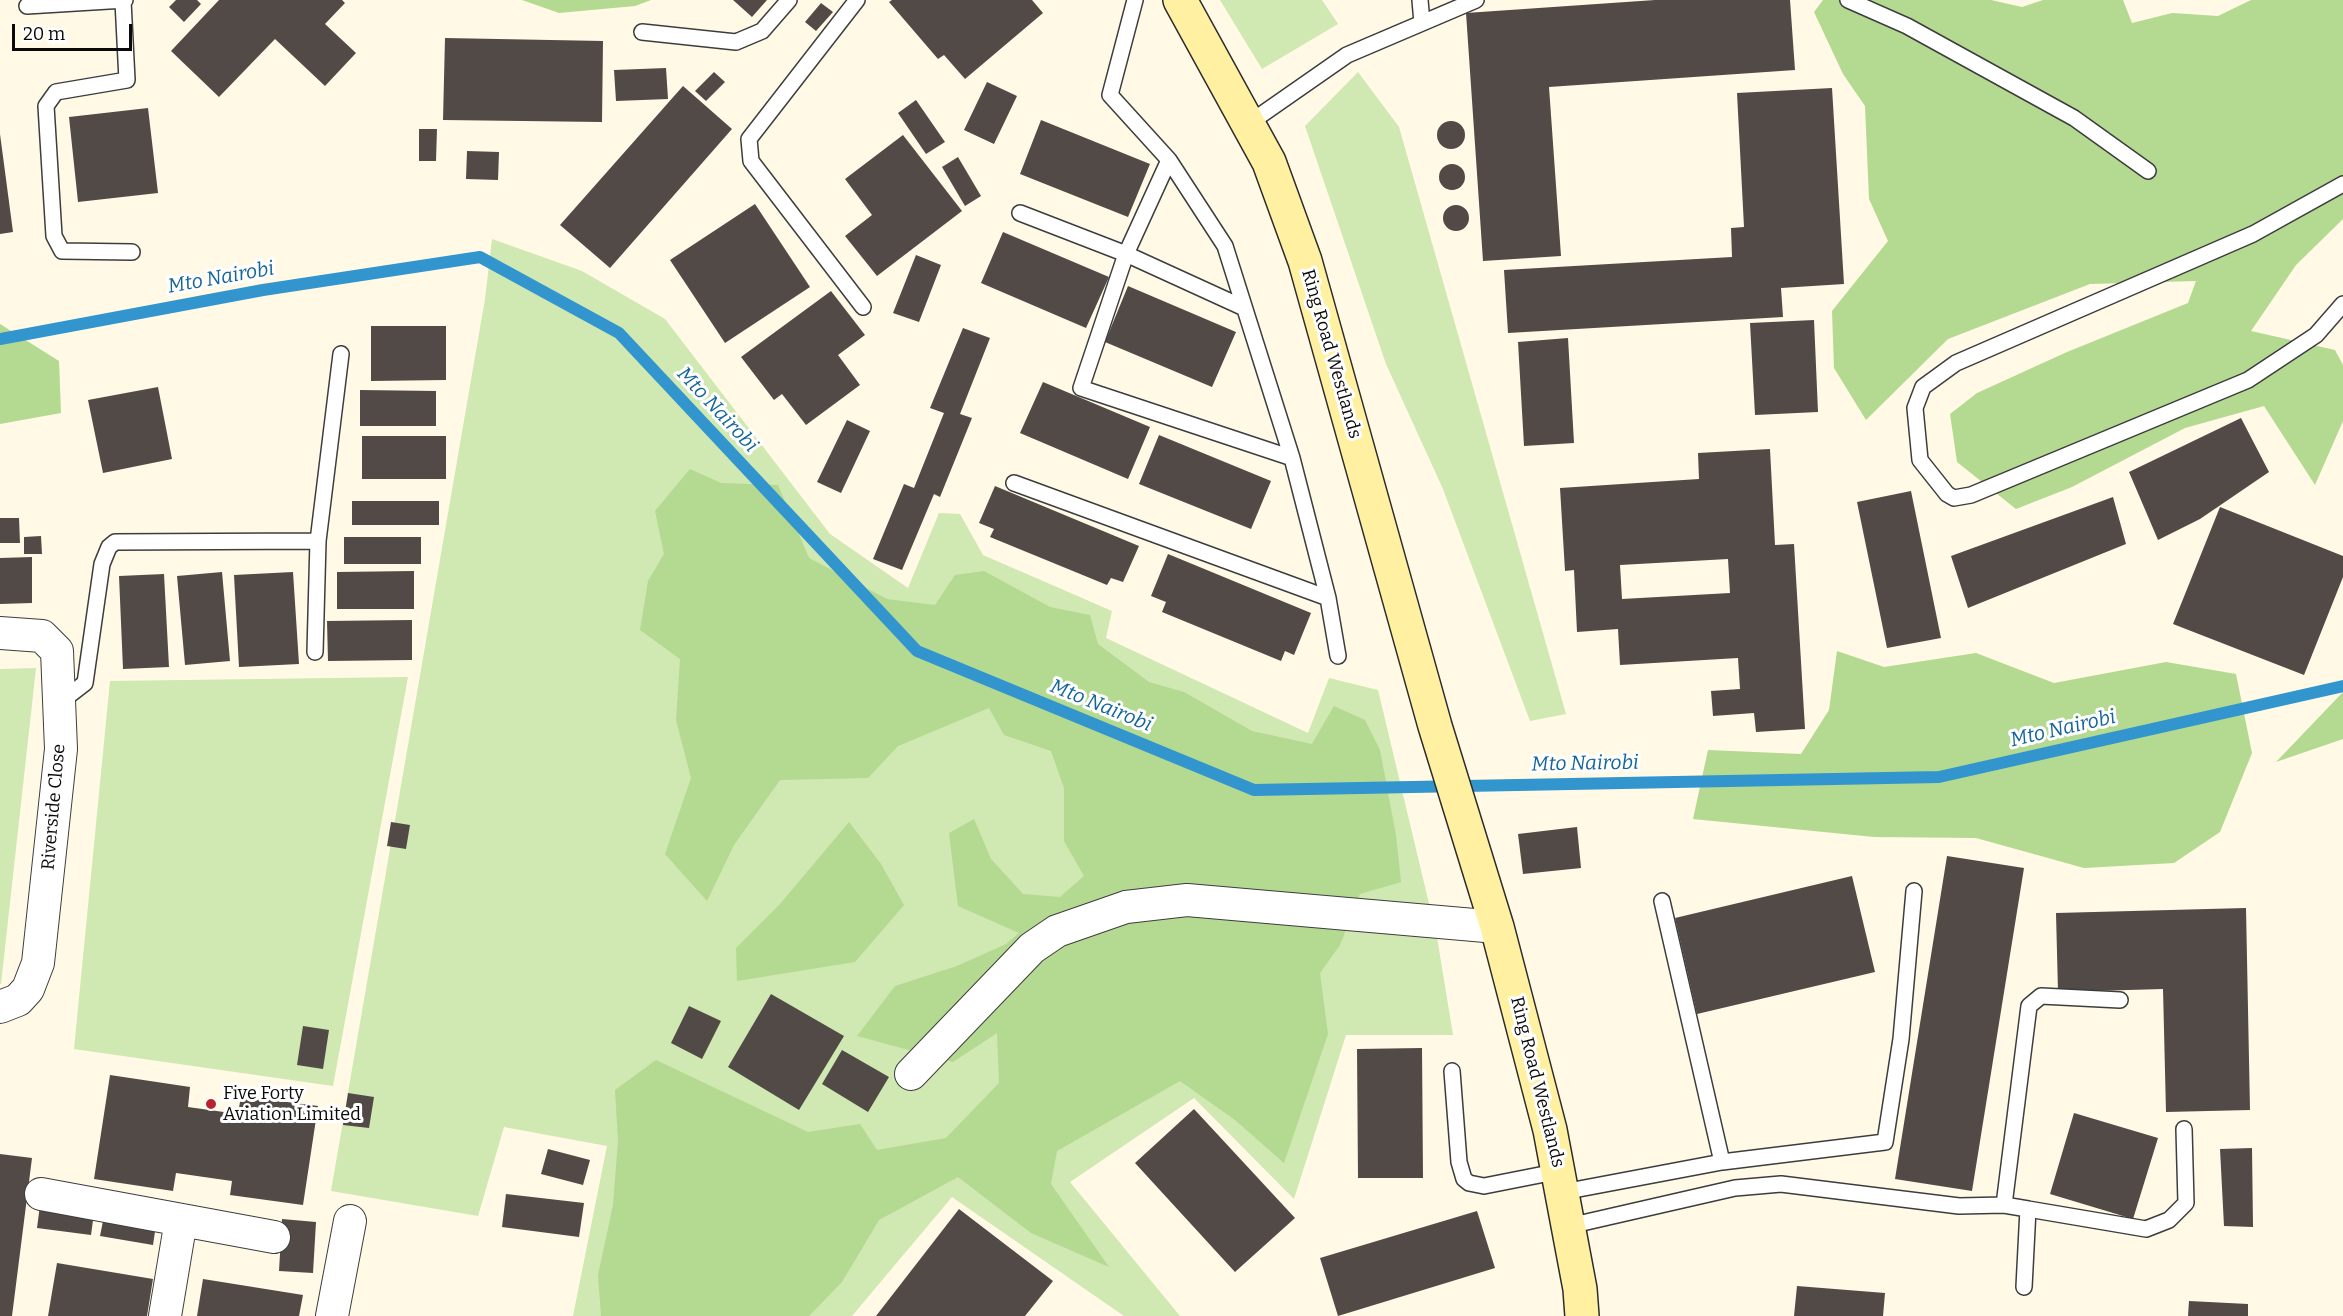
<!DOCTYPE html>
<html>
<head>
<meta charset="utf-8">
<style>
	body { margin:0 }
	#map { position:relative; width:2343px; height:1316px; overflow:hidden; background:#fff9e6; font-family:Bitter,serif }
	canvas { display:block }
	.scale { position:absolute; left:12px; top:24px; width:120px; height:27px; box-sizing:border-box; border:3px solid #0a0a0a; border-top:0; padding-left:8px; font-size:18px; line-height:21px; white-space:nowrap; color:#0a0a0a; -webkit-text-stroke:4px #fff; paint-order:stroke }
</style>
</head>
<body>
<div id="map">
<canvas width="2343" height="1316"></canvas>
<div class="scale">20 m</div>
</div>
<script>
const context = document.querySelector('canvas').getContext('2d');
context.lineJoin = 'round';
function fillPath(path, color) {
  context.fillStyle = color;
  context.fill(path, 'evenodd');
}
function poly(rows) {
  const path = new Path2D();
  for (const r of rows) {
    if (r.length === 3) {
      path.moveTo(r[0] + r[2], r[1]);
      path.arc(r[0], r[1], r[2], 0, 2 * Math.PI);
      continue;
    }
    path.moveTo(r[0], r[1]);
    for (let i = 2; i < r.length; i += 2) path.lineTo(r[i], r[i + 1]);
  }
  return path;
}
function strokePath(path, color, width, dash) {
  context.strokeStyle = color;
  context.lineWidth = width;
  context.lineCap = dash ? 'butt' : 'round';
  context.setLineDash(dash || []);
  context.stroke(path);
}
function drawText(font, color, halo, rows, align = 'center') {
  context.font = font + ' Bitter,serif';
  context.lineWidth = 6;
  context.setLineDash([]);
  context.textBaseline = 'middle';
  context.strokeStyle = halo;
  context.fillStyle = color;
  for (const [text, x, y, turn = 0] of rows) {
    context.save();
    context.translate(x, y);
    context.rotate((+turn || 0) * Math.PI / 180);
    context.textAlign = isNaN(turn) ? turn : align;
    if (halo) context.strokeText(text, 0, 0);
    context.fillText(text, 0, 0);
    context.restore();
  }
}
fillPath(poly([
	[1220,0,1322,0,1338,24,1262,69],
	[1358,72,1399,127,1566,714,1530,721,1443,489,1386,364,1305,126],
	[492,239,582,271,665,319,830,534,908,588,939,513,960,514,983,555,1112,611,1106,638,1308,733,1329,678,1378,690,1437,937,1453,1035,1346,1035,1294,1199,1194,1098,1070,1182,1180,1316,1124,1316,952,1197,852,1316,573,1316,607,1146,504,1127,478,1216,331,1191,485,299],
	[36,668,1,984,0,984,0,669],
	[408,677,333,1086,74,1049,110,681]
]), '#d0e8b1');
fillPath(poly([
	[522,0,651,0,635,6,559,13],
	[1823,0,1991,0,2022,7,2043,0,2123,0,2132,23,2172,13,2218,16,2251,0,2343,0,2343,219,2296,265,2251,331,2335,350,2343,365,2343,421,2315,485,2264,406,2185,428,2072,487,2016,509,1957,462,1950,414,1977,393,2067,352,2188,303,2196,281,2090,284,1948,339,1866,420,1834,368,1832,311,1888,241,1869,199,1865,106,1843,74,1814,12],
	[0,324,59,361,61,413,0,424],
	[690,469,721,483,778,485,809,558,887,599,935,605,955,575,984,571,1050,607,1090,615,1098,644,1149,682,1184,692,1252,731,1312,744,1334,706,1365,720,1380,750,1396,835,1401,882,1360,894,1340,945,1320,973,1328,1034,1284,1163,1235,1120,1180,1081,1057,1151,1051,1184,1109,1267,1031,1233,958,1177,879,1220,842,1282,809,1316,601,1316,598,1275,613,1205,618,1141,615,1090,656,1060,808,1132,860,1124,877,1150,946,1138,999,1083,997,1033,953,1062,857,1036,895,986,957,966,1006,944,1019,933,958,906,949,833,974,819,991,859,1023,894,1060,897,1084,876,1064,841,1064,788,1051,751,1004,735,989,708,898,746,868,778,780,780,734,845,707,901,665,854,691,778,676,720,680,659,640,630,648,581,664,554,655,511],
	[1837,651,1884,667,1976,653,2054,683,2166,662,2236,674,2252,753,2220,832,2174,863,2084,868,1976,838,1874,837,1693,819,1708,750,1801,754,1829,710],
	[2343,692,2343,739,2276,762],
	[849,822,881,864,904,905,855,962,737,981,736,948,780,904]
]), '#b4d990');
strokePath(poly([
	[0,339,263,290,480,257,619,333,917,651,1254,790,1939,777,2343,686]
]), '#3295ce', 12);
fillPath(poly([
	[176,0,197,0,201,4,184,22,169,7],
	[219,0,342,0,345,3,325,24,356,53,325,86,275,39,219,97,171,51],
	[733,0,767,0,752,17],
	[892,0,1032,0,1043,13,965,79,944,55,938,59,889,2],
	[1655,0,1790,0,1795,70,1549,87,1561,256,1483,261,1466,13],
	[821,3,833,12,816,31,805,22],
	[445,38,603,41,602,122,443,120],
	[666,68,668,99,616,101,614,70],
	[714,72,725,82,706,101,695,91],
	[987,82,1017,96,994,144,964,130],
	[683,86,732,129,610,268,560,225],
	[1832,88,1844,284,1781,288,1783,317,1508,333,1504,270,1732,257,1731,228,1744,227,1737,93],
	[916,100,945,142,926,154,898,113],
	[148,108,158,193,78,202,69,117],
	[1041,120,1150,164,1128,217,1020,174],
	[1451,135,14],
	[419,129,437,129,436,161,419,161],
	[0,134,13,232,0,234],
	[903,135,962,211,877,276,845,236,872,215,845,179],
	[467,151,499,152,498,180,466,179],
	[958,157,981,196,965,206,942,167],
	[1452,177,13],
	[755,204,810,287,725,343,670,260],
	[1456,218,13],
	[1003,232,1109,277,1086,328,981,283],
	[916,255,941,265,919,322,893,313],
	[1128,286,1236,332,1212,387,1105,342],
	[831,291,865,335,838,355,860,385,806,425,782,394,774,400,741,357],
	[1814,320,1818,412,1755,415,1750,323],
	[371,326,446,326,446,380,371,381],
	[963,328,990,338,960,414,972,418,940,497,934,494,902,570,873,559,904,484,914,488,944,413,930,408],
	[1568,338,1574,443,1524,446,1518,342],
	[1043,382,1150,427,1128,479,1020,433],
	[158,387,172,459,103,473,88,400],
	[360,390,436,391,436,426,360,426],
	[2241,418,2269,472,2200,519,2158,540,2129,472],
	[847,420,870,431,841,493,817,482],
	[1159,435,1271,481,1251,529,1139,484],
	[362,436,446,436,446,479,362,479],
	[1770,449,1775,545,1794,544,1805,729,1756,732,1754,713,1713,716,1711,691,1740,689,1738,658,1620,665,1618,629,1577,632,1574,570,1565,571,1560,488,1699,479,1698,453],
	[1728,559,1730,593,1622,599,1620,565],
	[995,486,1139,546,1123,582,1111,578,1107,585,990,537,994,529,979,523],
	[1911,491,1941,638,1887,648,1857,502],
	[2113,497,2126,544,1968,608,1951,556],
	[352,501,439,501,439,525,352,525],
	[2220,507,2343,556,2343,577,2304,675,2173,624],
	[0,518,19,518,20,543,0,543],
	[41,536,42,554,24,554,24,537],
	[344,537,421,537,421,564,344,564],
	[1168,554,1311,613,1294,655,1285,651,1281,661,1162,612,1166,602,1151,596],
	[32,557,32,603,0,604,0,558],
	[414,571,414,609,337,609,337,572],
	[222,572,230,661,185,665,177,576],
	[293,572,299,664,239,667,234,575],
	[164,574,169,667,123,669,119,576],
	[412,620,412,660,328,661,327,621],
	[391,822,410,825,406,849,387,846],
	[1577,827,1581,868,1523,874,1518,834],
	[1947,856,2024,868,1972,1191,1895,1179],
	[1852,876,1875,972,1697,1014,1675,918],
	[2246,908,2250,1110,2166,1112,2163,989,2058,992,2056,913],
	[771,994,844,1036,799,1110,728,1067],
	[689,1006,721,1021,702,1059,671,1043],
	[303,1026,329,1030,323,1069,297,1065],
	[1422,1048,1423,1178,1358,1178,1357,1049],
	[842,1050,889,1077,868,1112,822,1084],
	[110,1075,190,1087,188,1107,238,1114,241,1096,318,1106,303,1205,230,1195,232,1181,176,1173,173,1191,94,1179],
	[348,1093,374,1097,369,1128,343,1125],
	[1194,1109,1295,1218,1235,1272,1135,1163],
	[2074,1113,2158,1138,2133,1219,2050,1194],
	[2252,1148,2253,1227,2224,1226,2220,1149],
	[548,1149,590,1160,583,1185,541,1174],
	[0,1154,32,1158,12,1316,0,1316],
	[506,1194,584,1203,579,1237,502,1227],
	[40,1205,94,1213,91,1235,37,1228],
	[959,1209,1053,1281,1025,1316,876,1316],
	[1477,1211,1495,1268,1338,1316,1320,1258],
	[104,1216,156,1225,153,1245,100,1236],
	[282,1219,316,1222,313,1273,279,1271],
	[57,1263,153,1279,147,1316,48,1316],
	[203,1279,303,1295,299,1316,197,1316],
	[1797,1286,1885,1293,1883,1316,1794,1316],
	[2189,1301,2248,1304,2248,1316,2188,1316]
]), '#524a46');
const lane = poly([
	[857,0,749,139,751,161,863,307],
	[1135,0,1110,95,1169,160,1126,254,1081,388,1292,458],
	[1420,0,1422,23],
	[1848,0,1907,26,2074,118,2148,171],
	[123,1,127,80,56,92,46,106,54,236,62,251,132,252],
	[27,6,125,0],
	[642,32,736,42,762,31,789,0],
	[1248,124,1347,55,1476,0],
	[1169,160,1225,246,1292,458,1328,598,1338,656],
	[2343,184,2253,234,1956,363,1923,387,1915,408,1920,460,1947,494,1954,498,1971,495,2248,380,2316,335,2343,304],
	[1020,213,1126,254,1242,307],
	[1014,483,1328,598],
	[315,652,318,541,341,354],
	[59,703,85,683,102,564,109,547,115,542,318,541],
	[1662,901,1722,1162],
	[1452,1071,1459,1162,1464,1179,1469,1183,1484,1186,1560,1171],
	[1563,1192,1722,1162,1885,1142,1901,1039,1914,891],
	[2004,1205,2028,1209,2024,1287],
	[2028,1209,2146,1229,2169,1220,2186,1203,2184,1129],
	[1569,1226,1735,1188,1781,1184,1959,1206,2004,1205,2029,1006,2041,996,2120,1000]
]);
const street = poly([
	[0,633,42,636,57,651,61,749,38,963,28,989,18,1000,0,1007],
	[911,1074,1032,948,1057,931,1126,907,1187,900,1497,927],
	[41,1194,274,1237],
	[165,1316,181,1220],
	[332,1316,350,1221]
]);
const secondary = poly([
	[1180,0,1269,162,1305,261,1435,726,1497,927,1550,1130,1580,1289,1582,1316]
]);
strokePath(lane, '#3d3d3d', 18);
strokePath(street, '#3d3d3d', 34);
strokePath(secondary, '#2c2c2c', 36);
strokePath(lane, '#fff', 15);
strokePath(street, '#fff', 32);
strokePath(secondary, '#fff1a1', 33);
for (const [x, y, r, color] of [
	[211,1104,6,"#ba222f"]
]) {
  const dot = new Path2D();
  dot.arc(x, y, r, 0, 2 * Math.PI);
  context.fillStyle = color;
  context.fill(dot);
  strokePath(dot, '#fff', 2);
}
drawText('18px', '#0a0a0a', '#fff', [
	["Ring Road Westlands",1331,354,74],
	["Riverside Close",54,807,-85],
	["Ring Road Westlands",1537,1082,76]
]);
drawText('18px', '#0a0a0a', '#fff', [
	["Five Forty",223,1094],
	["Aviation Limited",223,1115]
], 'left');
drawText('italic 20px', '#14659b', '#fff', [
	["Mto Nairobi",221,278,-10],
	["Mto Nairobi",717,410,47],
	["Mto Nairobi",1101,706,22],
	["Mto Nairobi",2063,729,-13],
	["Mto Nairobi",1585,764,-1]
]);
</script>
</body>
</html>
